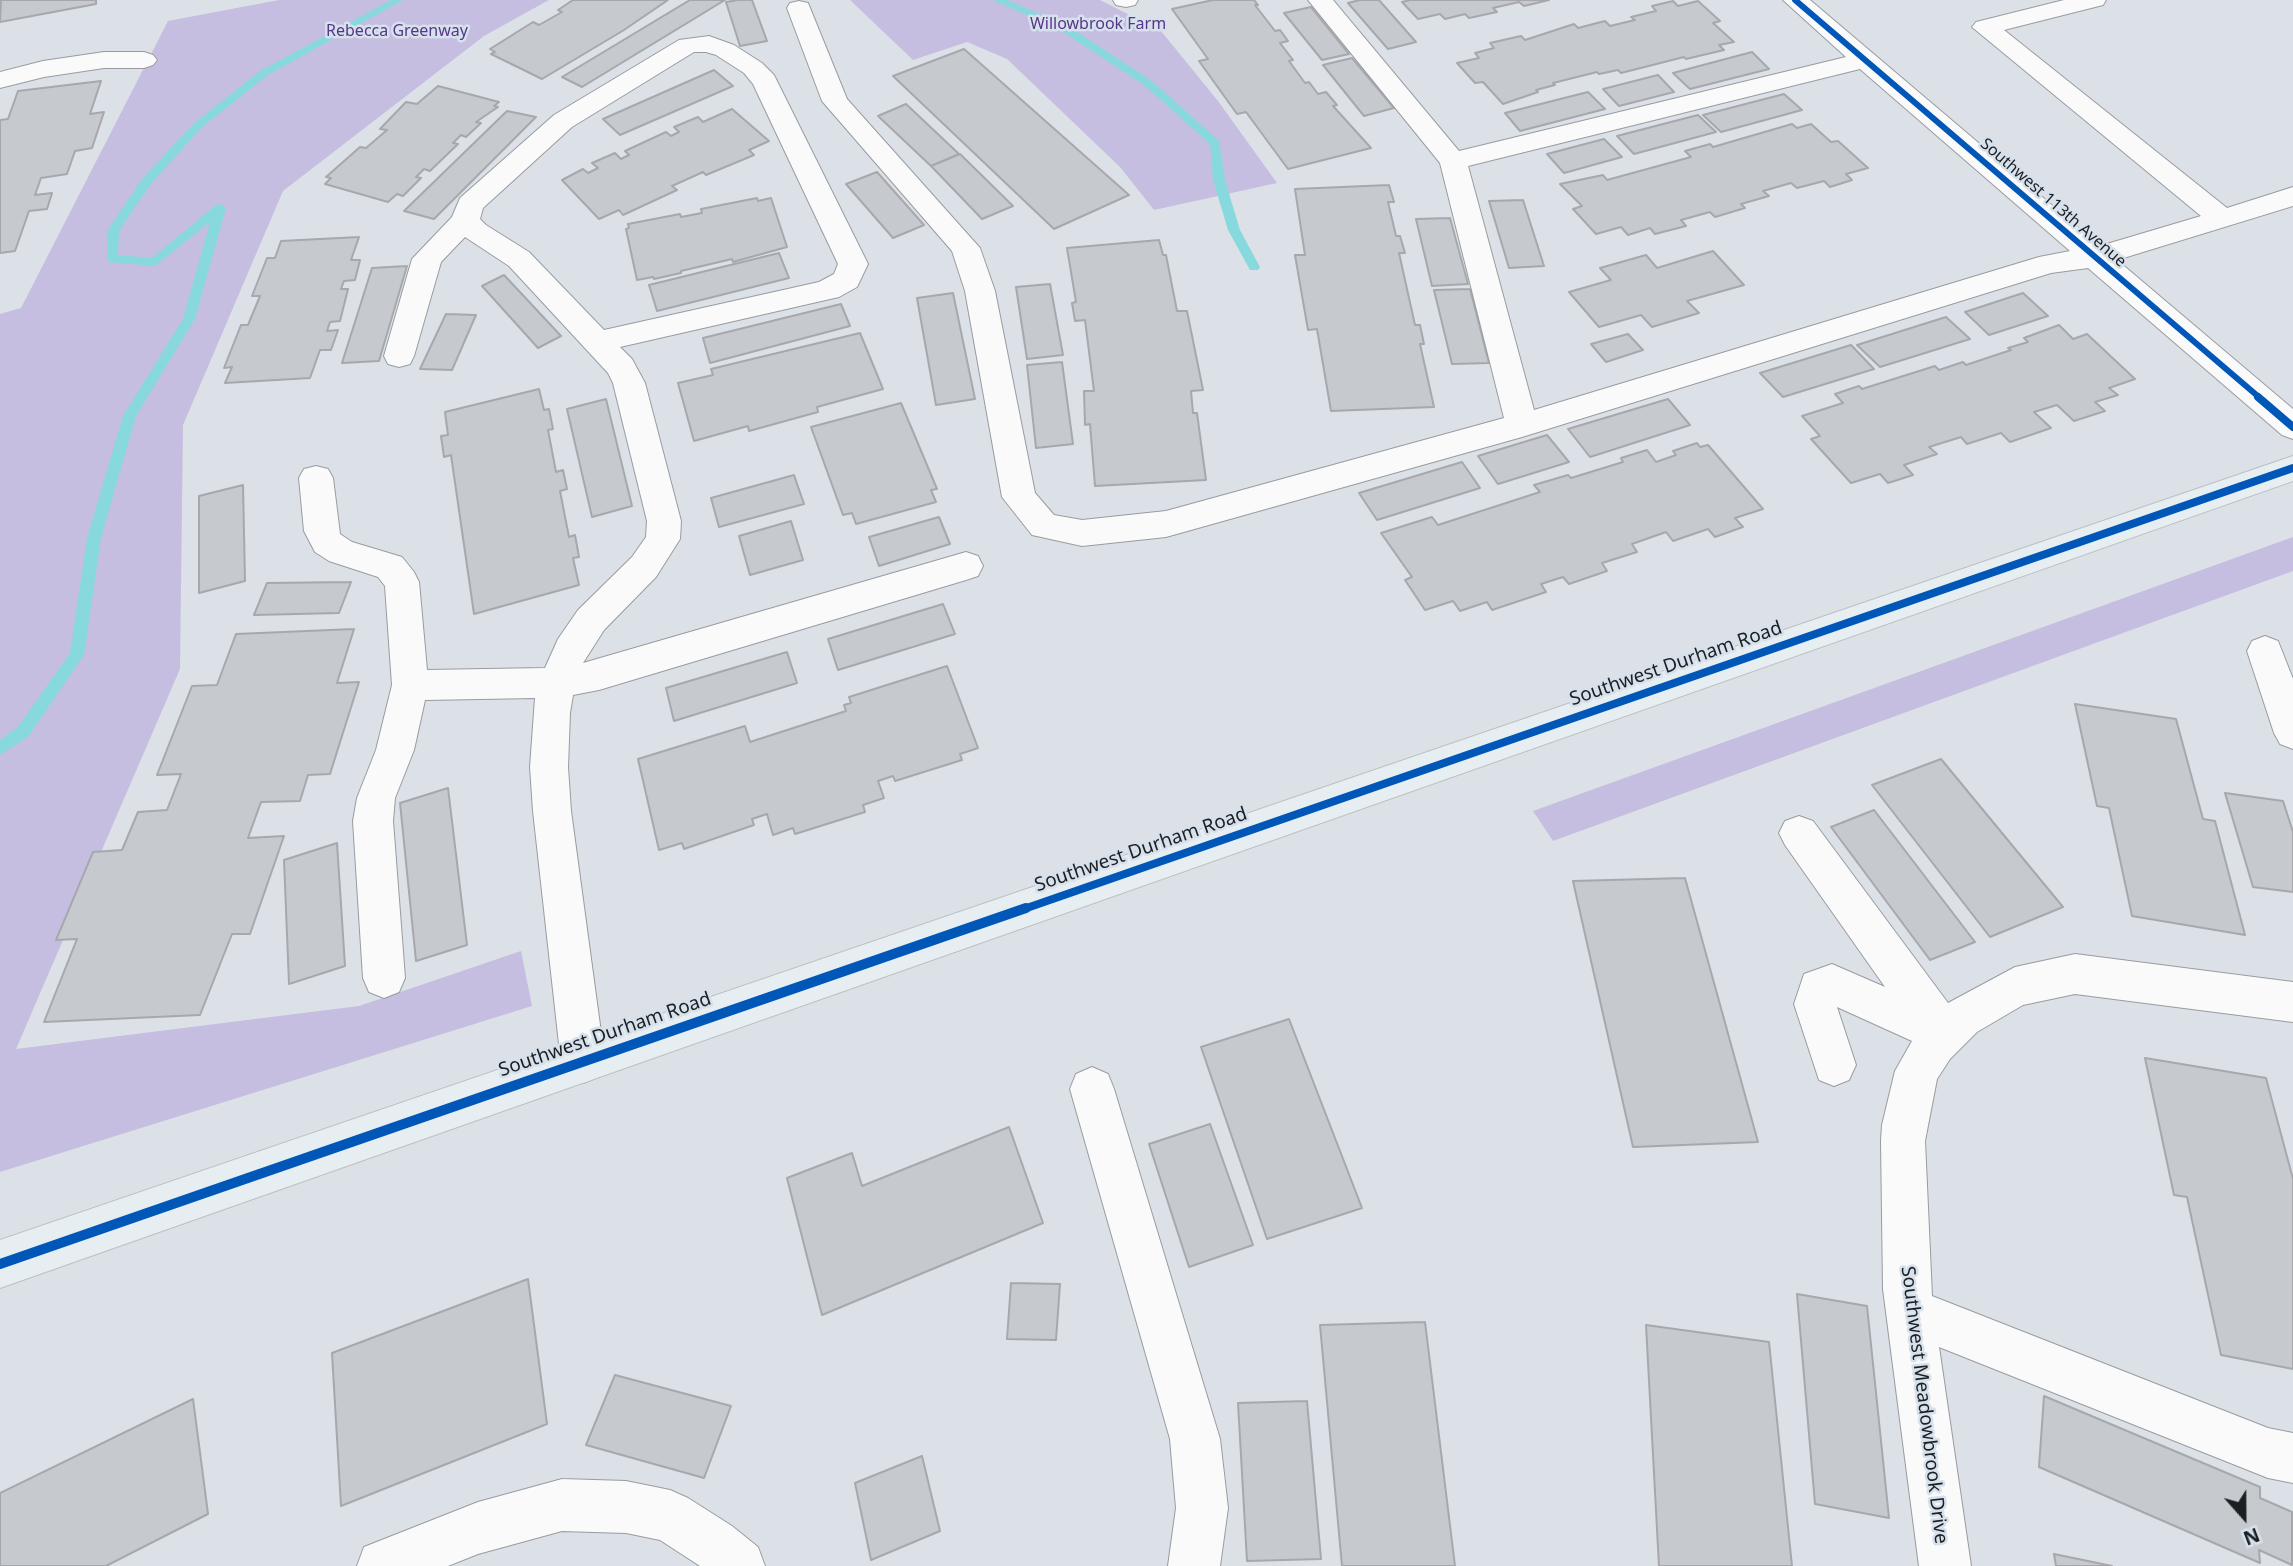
<!DOCTYPE html>
<html>
<head>
<meta charset="utf-8">
<style>
	body { margin:0 }
	#map { position:relative; width:2293px; height:1566px; overflow:hidden; background:#dce1e7; font-family:"Noto Sans",sans-serif }
	canvas { display:block }
	.north { position:absolute; left:2209px; top:1482px; width:70px; height:70px; -webkit-text-stroke:5px #d7e1ec; paint-order:stroke; rotate:159deg; font-size:19px; font-weight:700; line-height:28px; text-align:center; color:#1b1f22 }
	.north::after { content:''; display:block; margin:auto; width:24px; height:32px; background:#1b1f22; clip-path:polygon(50% 0,100% 100%,50% 72%,0 100%) }
</style>
</head>
<body>
<div id="map">
<canvas width="2293" height="1566"></canvas>
<div class="north">N</div>
</div>
<script>
const context = document.querySelector('canvas').getContext('2d');
context.lineJoin = 'round';
function fillPath(path, color) {
  context.fillStyle = color;
  context.fill(path, 'evenodd');
}
function poly(rows) {
  const path = new Path2D();
  for (const r of rows) {
    path.moveTo(r[0], r[1]);
    for (let i = 2; i < r.length; i += 2) path.lineTo(r[i], r[i + 1]);
  }
  return path;
}
function strokePath(path, color, width, dash) {
  context.strokeStyle = color;
  context.lineWidth = width;
  context.lineCap = dash ? 'butt' : 'round';
  context.setLineDash(dash || []);
  context.stroke(path);
}
function drawText(font, color, halo, rows, align = 'center') {
  context.font = font + ' "Noto Sans",sans-serif';
  context.lineWidth = 5;
  context.setLineDash([]);
  context.textBaseline = 'middle';
  context.strokeStyle = halo;
  context.fillStyle = color;
  for (const [text, x, y, turn = 0] of rows) {
    context.save();
    context.translate(x, y);
    context.rotate((+turn || 0) * Math.PI / 180);
    context.textAlign = isNaN(turn) ? turn : align;
    if (halo) context.strokeText(text, 0, 0);
    context.fillText(text, 0, 0);
    context.restore();
  }
}
fillPath(poly([
	[279,0,549,0,484,36,283,191,183,425,180,669,16,1049,359,1006,521,951,532,1006,0,1172,0,314,21,308,168,21],
	[850,0,1100,0,1161,31,1218,101,1277,183,1154,210,1120,167,1007,59,967,42,913,60],
	[2293,537,2293,571,1553,841,1533,811]
]), '#c5bee0');
fillPath(poly([
	[391,0,403,0,268,75,201,128,150,185,119,231,118,255,152,258,216,205,220,204,226,208,195,319,136,416,101,538,84,655,28,737,0,755,0,740,18,727,70,653,87,538,123,416,183,319,210,222,155,266,108,262,107,231,142,179,193,124,260,71,391,0],
	[993,0,1007,0,1068,26,1152,81,1219,141,1225,180,1240,230,1260,267,1258,270,1250,270,1228,230,1213,180,1210,144,1144,85,1060,30,993,0]
]), '#88d9dd');
const building = poly([
	[1,0,96,0,96,4,0,22,1,0],
	[573,0,668,0,624,30,542,79,491,54,495,52,490,49,533,22,539,25,562,12,558,10,573,0],
	[690,0,725,0,582,87,562,77,690,0],
	[738,0,752,0,767,41,740,46,726,2,738,0],
	[1213,0,1254,0,1258,5,1255,5,1275,31,1280,30,1288,41,1280,43,1293,60,1289,61,1305,83,1309,82,1318,94,1326,92,1337,105,1333,106,1371,148,1288,169,1246,112,1237,114,1199,61,1208,59,1172,9,1213,0],
	[1360,0,1379,0,1416,42,1388,49,1348,3,1360,0],
	[1410,0,1549,0,1524,6,1519,2,1493,8,1497,12,1469,18,1465,14,1445,19,1440,14,1418,19,1402,2,1410,0],
	[1673,1,1678,6,1698,1,1720,21,1713,23,1734,42,1719,45,1724,50,1686,59,1684,57,1621,73,1618,70,1599,74,1597,72,1553,83,1555,85,1536,90,1538,92,1503,104,1483,82,1475,83,1457,63,1479,58,1475,53,1494,48,1490,43,1521,36,1525,40,1574,24,1578,28,1605,21,1610,26,1635,20,1631,17,1656,11,1652,6,1673,1],
	[1311,7,1349,54,1322,60,1284,13,1311,7],
	[964,49,1129,195,1054,229,893,76,964,49],
	[1752,52,1769,69,1690,89,1673,73,1752,52],
	[1352,58,1394,108,1364,116,1323,65,1352,58],
	[714,70,733,86,620,135,603,119,714,70],
	[1658,75,1674,92,1619,106,1603,89,1658,75],
	[101,81,90,114,104,112,92,148,75,151,67,174,41,178,35,195,52,193,47,209,29,211,15,251,0,253,0,120,8,119,18,91,101,81],
	[438,86,499,102,494,106,498,107,476,122,481,123,466,137,461,135,453,143,458,144,430,171,424,169,416,177,421,178,403,196,397,194,388,202,325,184,331,178,326,177,360,147,366,148,387,130,380,129,406,102,417,104,438,86],
	[1588,92,1605,109,1520,131,1505,113,1588,92],
	[1784,94,1802,110,1721,132,1703,115,1784,94],
	[906,104,959,154,931,166,878,116,906,104],
	[732,109,769,141,749,150,754,155,706,175,703,172,672,186,677,190,623,215,619,210,599,219,562,180,583,169,588,173,598,168,592,163,615,153,621,159,629,155,625,151,666,132,671,136,679,132,674,127,698,117,703,122,732,109],
	[507,111,536,117,434,219,404,211,507,111],
	[1698,115,1716,132,1634,154,1617,136,1698,115],
	[1792,124,1797,128,1811,124,1831,142,1838,141,1868,168,1846,174,1852,180,1830,187,1824,181,1797,188,1791,183,1763,191,1769,196,1741,204,1745,208,1715,217,1710,212,1681,220,1686,226,1655,234,1650,228,1628,235,1621,227,1596,234,1573,209,1582,206,1560,184,1603,175,1607,180,1691,157,1685,151,1710,144,1713,147,1792,124],
	[1604,139,1622,157,1564,173,1547,154,1604,139],
	[960,154,1013,206,982,219,931,166,960,154],
	[877,172,924,225,893,238,846,184,877,172],
	[1389,185,1394,202,1388,202,1396,236,1400,236,1405,253,1399,253,1415,325,1420,325,1424,344,1420,344,1434,407,1331,411,1317,329,1308,330,1295,255,1305,255,1295,189,1389,185],
	[757,198,758,201,771,198,787,247,733,262,732,259,681,271,681,273,654,279,653,277,637,280,626,229,629,228,628,224,680,214,681,217,702,213,701,209,757,198],
	[1523,200,1544,266,1509,268,1489,201,1523,200],
	[1450,218,1468,284,1432,286,1416,219,1450,218],
	[359,237,351,260,360,260,355,280,344,281,341,289,348,289,340,321,330,322,327,331,338,330,331,350,320,350,310,378,225,383,232,367,224,368,241,325,248,325,260,296,252,296,267,258,275,258,281,241,359,237],
	[1159,240,1163,255,1166,255,1177,311,1187,311,1203,390,1191,391,1193,413,1197,413,1206,480,1095,486,1090,424,1085,425,1084,391,1094,391,1085,320,1075,321,1072,303,1076,302,1067,248,1159,240],
	[1713,251,1744,285,1687,301,1699,313,1652,327,1641,315,1599,327,1569,292,1611,280,1600,268,1646,255,1657,268,1713,251],
	[779,253,789,278,657,311,649,285,779,253],
	[407,266,379,361,342,363,372,268,407,266],
	[504,275,561,336,538,348,482,286,504,275],
	[1050,284,1063,355,1027,359,1016,287,1050,284],
	[1470,289,1489,363,1452,364,1434,290,1470,289],
	[953,293,975,399,936,405,917,298,953,293],
	[2023,293,2048,316,1989,335,1965,312,2023,293],
	[841,304,850,326,710,363,703,338,841,304],
	[446,314,476,315,452,370,420,369,446,314],
	[1946,317,1970,339,1880,367,1857,345,1946,317],
	[2059,325,2073,339,2087,334,2135,379,2109,388,2118,395,2095,402,2105,411,2074,421,2057,405,2034,412,2051,428,2010,442,2001,433,1967,444,1961,437,1929,447,1937,454,1904,465,1913,475,1888,483,1880,474,1851,483,1811,439,1820,436,1802,416,1843,403,1835,394,1859,386,1862,389,1935,366,1939,370,1963,362,1966,365,2011,350,2008,348,2028,342,2024,338,2059,325],
	[860,333,883,389,817,407,818,412,749,431,748,426,694,441,678,383,713,375,711,369,860,333],
	[1628,334,1643,350,1606,362,1591,344,1628,334],
	[1851,345,1874,369,1783,397,1760,373,1851,345],
	[1062,362,1073,444,1036,448,1027,365,1062,362],
	[539,389,544,410,549,409,553,429,548,430,556,472,563,470,567,489,560,491,569,537,575,535,579,557,573,558,579,585,474,614,451,455,444,457,441,436,448,435,445,412,539,389],
	[606,399,632,506,592,517,567,409,606,399],
	[1668,399,1690,425,1590,457,1568,429,1668,399],
	[901,403,937,489,931,490,936,502,856,524,852,513,843,515,811,427,901,403],
	[1547,435,1569,462,1498,484,1478,456,1547,435],
	[1697,443,1700,447,1708,445,1763,509,1735,518,1743,527,1715,537,1708,529,1673,541,1666,532,1632,544,1637,552,1602,563,1607,571,1569,584,1563,577,1541,584,1546,592,1492,610,1487,602,1460,611,1453,601,1425,610,1405,580,1412,577,1381,533,1432,517,1438,525,1540,492,1534,485,1568,475,1571,478,1623,462,1621,458,1647,450,1656,462,1676,455,1673,451,1697,443],
	[1462,462,1480,488,1377,520,1359,493,1462,462],
	[794,475,804,504,719,527,711,498,794,475],
	[243,485,245,581,199,593,199,496,243,485],
	[939,517,950,544,879,566,869,537,939,517],
	[791,521,803,560,750,575,739,536,791,521],
	[351,582,339,613,254,615,267,583,351,582],
	[943,604,955,634,838,670,828,639,943,604],
	[354,629,337,683,359,682,330,774,308,775,300,801,261,802,248,838,284,836,250,934,232,934,200,1015,44,1022,77,939,56,940,93,852,122,850,138,812,167,810,181,774,157,775,192,686,217,685,236,634,354,629],
	[787,652,797,683,674,721,666,688,787,652],
	[947,666,978,748,960,754,962,760,895,781,893,776,878,781,884,798,863,805,865,812,795,834,793,828,773,835,767,814,752,819,754,825,684,849,682,843,659,850,638,759,745,726,750,742,846,711,844,705,851,703,849,697,947,666],
	[2075,704,2176,719,2203,819,2215,821,2245,935,2132,916,2109,808,2097,806,2075,704],
	[1941,759,2063,907,1990,937,1872,785,1941,759],
	[448,788,467,945,416,961,400,803,448,788],
	[2225,793,2283,801,2293,832,2293,892,2253,887,2225,793],
	[1874,810,1975,942,1930,960,1831,827,1874,810],
	[337,843,345,966,289,984,284,860,337,843],
	[1685,878,1758,1142,1633,1147,1573,881,1685,878],
	[1289,1019,1362,1208,1267,1239,1201,1047,1289,1019],
	[2145,1058,2266,1078,2293,1179,2293,1369,2221,1355,2187,1197,2174,1195,2145,1058],
	[1210,1124,1253,1245,1189,1267,1149,1144,1210,1124],
	[1009,1127,1043,1223,822,1315,787,1178,852,1153,862,1186,1009,1127],
	[528,1279,547,1424,341,1506,332,1353,528,1279],
	[1011,1283,1060,1284,1056,1340,1007,1339,1011,1283],
	[1797,1294,1867,1306,1889,1518,1815,1504,1797,1294],
	[1425,1322,1455,1566,1342,1566,1320,1325,1425,1322],
	[1646,1325,1769,1342,1792,1566,1659,1566,1646,1325],
	[615,1375,731,1406,704,1478,586,1445,615,1375],
	[2044,1396,2260,1487,2260,1498,2292,1512,2292,1565,2259,1550,2260,1563,2039,1467,2044,1396],
	[193,1399,208,1514,106,1566,0,1566,0,1493,193,1399],
	[1307,1401,1321,1559,1247,1561,1238,1403,1307,1401],
	[922,1456,940,1531,871,1560,855,1483,922,1456],
	[2054,1554,2112,1566,2056,1566,2054,1554]
]);
fillPath(building, '#c6cace');
strokePath(building, '#a6a8ad', 2);
const minor = poly([
	[1113,0,1138,0,1135,5,1126,7,1116,5,1113,0],
	[1308,0,1333,0,1459,151,1846,57,1783,0,1810,0,2100,246,2201,216,1972,27,1976,22,2064,0,2106,0,2103,5,2004,30,2227,208,2293,187,2293,206,2117,260,2293,409,2293,439,2282,435,2088,268,2051,273,1522,437,1166,537,1082,546,1032,535,1002,497,965,291,952,251,822,101,787,8,790,3,799,1,808,3,847,99,980,248,995,291,1035,493,1054,515,1082,520,1166,511,1504,418,1440,163,1308,0],
	[1860,69,2070,251,2039,257,1534,410,1468,166,1860,69],
	[709,36,734,45,762,63,774,75,868,264,857,287,839,297,620,347,632,359,645,383,681,521,680,539,656,577,604,630,583,663,966,552,978,556,983,566,978,576,966,580,599,690,573,695,570,713,568,767,571,811,605,1062,598,1077,583,1083,568,1077,561,1062,533,811,530,767,535,698,425,700,414,750,395,798,393,821,405,978,399,992,384,998,369,992,363,978,353,821,357,798,376,750,392,685,385,586,378,577,329,561,315,552,304,531,299,478,304,469,316,466,328,469,333,478,340,534,352,542,402,557,414,572,419,582,427,670,545,668,558,639,578,610,632,557,646,537,647,521,613,383,608,373,509,266,465,237,441,262,414,356,410,364,399,367,388,364,384,356,412,259,452,217,460,198,554,115,679,40,709,36],
	[694,52,706,52,716,55,744,73,753,84,838,264,834,274,819,282,604,330,529,252,486,225,480,219,483,208,572,127,694,52],
	[104,52,144,52,153,55,157,60,153,65,144,68,104,68,44,77,0,88,0,72,43,61,104,52],
	[2265,636,2278,641,2293,679,2293,749,2280,744,2274,733,2247,651,2252,641,2265,636],
	[1799,816,1813,821,1948,1003,2015,967,2075,954,2293,982,2293,1022,2075,994,2023,1005,1977,1032,1950,1059,1937,1079,1925,1141,1932,1296,2268,1428,2293,1433,2293,1483,2268,1478,1939,1347,1971,1566,1919,1566,1883,1289,1881,1141,1882,1125,1895,1071,1912,1041,1837,1007,1856,1065,1849,1080,1834,1086,1819,1080,1794,1004,1804,974,1832,964,1885,987,1785,845,1779,833,1785,821,1799,816],
	[1092,1067,1108,1074,1114,1089,1220,1439,1228,1508,1220,1566,1168,1566,1176,1508,1170,1439,1070,1089,1076,1074,1092,1067],
	[562,1479,626,1481,670,1490,688,1498,732,1526,758,1547,765,1566,700,1566,660,1540,626,1533,562,1531,478,1554,448,1566,357,1566,364,1547,478,1502,562,1479]
]);
const major = poly([
	[2293,456,2293,481,0,1288,0,1240,2293,456]
]);
strokePath(minor, '#989ca0', 2);
strokePath(major, '#bcbfc2', 2);
fillPath(minor, '#fafafb');
fillPath(major, '#e7eef1');
strokePath(poly([
	[1795,0,2260,398]
]), '#0057b8', 6);
strokePath(poly([
	[2258,397,2293,427],
	[1021,910,2293,468]
]), '#0057b8', 8);
strokePath(poly([
	[0,1264,1026,908]
]), '#0057b8', 10);
drawText('16px', '#57368a', '#d7e1ec', [
	["Willowbrook Farm",1098,24],
	["Rebecca Greenway",397,31]
]);
drawText('16px', '#1b1f22', '#d7e1ec', [
	["Southwest 113th Avenue",2053,203,41]
]);
drawText('19px', '#1b1f22', '#d7e1ec', [
	["Southwest Durham Road",1676,664,-19],
	["Southwest Durham Road",1141,850,-19],
	["Southwest Durham Road",605,1035,-19],
	["Southwest Meadowbrook Drive",1924,1405,83]
]);
</script>
</body>
</html>
